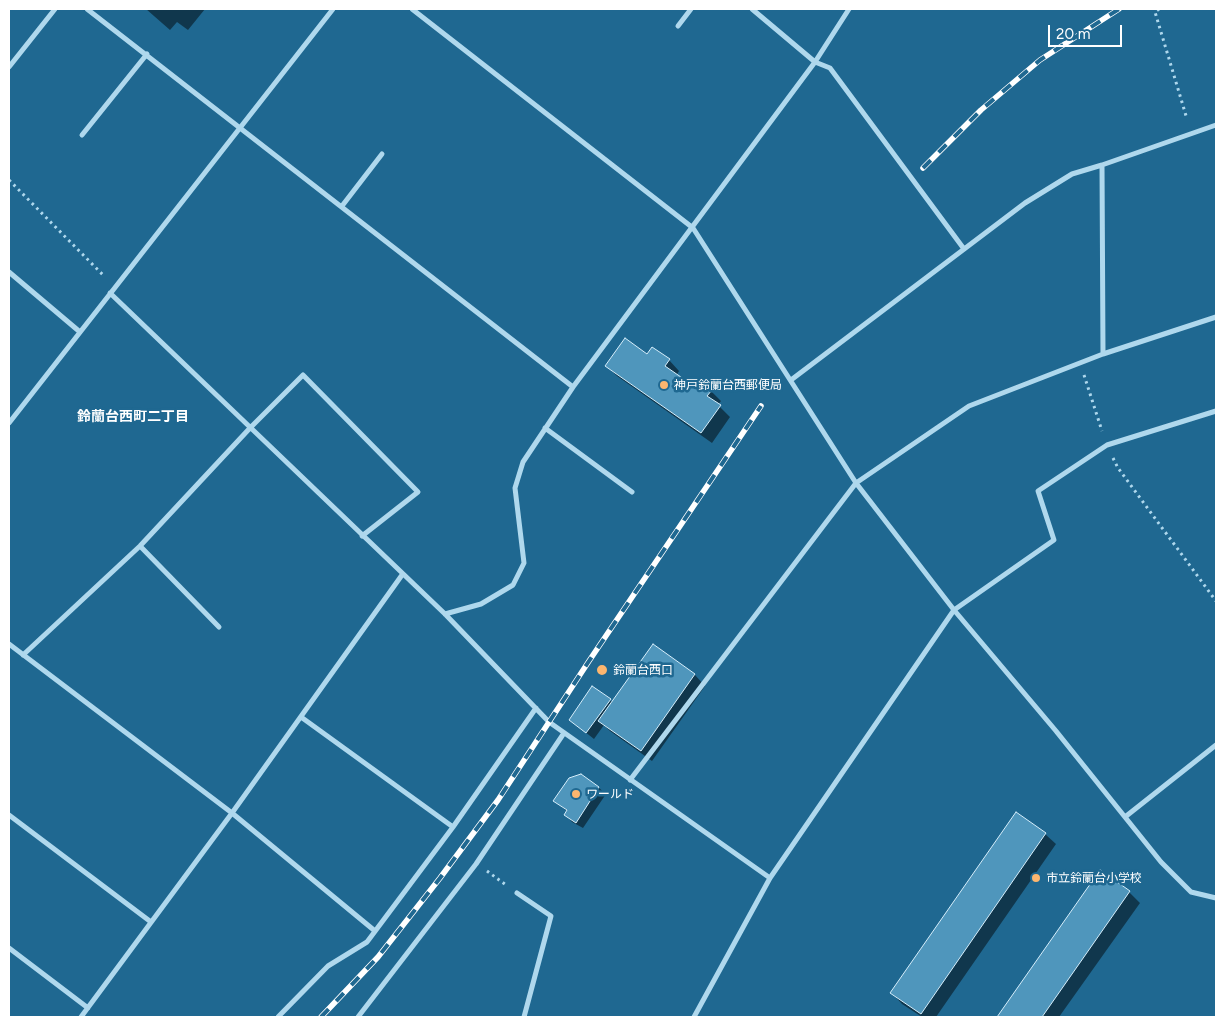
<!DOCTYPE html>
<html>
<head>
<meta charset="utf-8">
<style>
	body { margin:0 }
	#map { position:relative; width:1225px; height:1026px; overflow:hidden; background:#1f6891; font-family:Figtree,sans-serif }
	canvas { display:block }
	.frame { position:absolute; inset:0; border:10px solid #fff; pointer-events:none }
	.scale { position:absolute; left:1048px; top:25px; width:74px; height:22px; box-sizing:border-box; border:2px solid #fff; border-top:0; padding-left:6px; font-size:15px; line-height:18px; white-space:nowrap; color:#fff; -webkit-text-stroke:4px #1f6891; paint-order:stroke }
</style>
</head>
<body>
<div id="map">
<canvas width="1225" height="1026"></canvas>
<div class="frame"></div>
<div class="scale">20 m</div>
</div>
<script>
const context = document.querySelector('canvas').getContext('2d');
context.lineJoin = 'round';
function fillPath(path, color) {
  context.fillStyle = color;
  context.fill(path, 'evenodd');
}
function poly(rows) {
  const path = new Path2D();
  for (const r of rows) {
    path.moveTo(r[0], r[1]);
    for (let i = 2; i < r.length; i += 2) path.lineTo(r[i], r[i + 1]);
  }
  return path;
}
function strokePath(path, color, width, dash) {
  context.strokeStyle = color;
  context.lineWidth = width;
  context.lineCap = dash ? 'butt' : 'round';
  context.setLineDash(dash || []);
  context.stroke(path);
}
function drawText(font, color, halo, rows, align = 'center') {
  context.font = font + ' Figtree,"Noto Sans JP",sans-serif';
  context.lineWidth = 5;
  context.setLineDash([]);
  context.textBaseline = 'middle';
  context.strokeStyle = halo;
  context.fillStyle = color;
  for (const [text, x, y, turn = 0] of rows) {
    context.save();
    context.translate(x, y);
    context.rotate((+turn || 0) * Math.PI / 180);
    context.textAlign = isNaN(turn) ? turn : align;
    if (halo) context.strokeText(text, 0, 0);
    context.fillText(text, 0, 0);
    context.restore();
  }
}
fillPath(poly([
	[146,9,205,9,188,30,177,22,170,30],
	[647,356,669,360,679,371,676,376,691,386,711,391,721,401,718,405,730,417,712,443,617,376,607,366],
	[653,646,695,675,705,686,652,761,610,731,604,725,594,739,570,720,610,700,612,702],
	[581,776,599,788,606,794,583,828,572,822,566,815,568,812,555,801],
	[1045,834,1056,844,936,1017,922,1017,902,1004,892,993],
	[1100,872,1129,892,1140,903,1059,1017,999,1017]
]), '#0007');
const building = poly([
	[625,338,647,354,652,347,670,359,665,366,691,384,695,378,712,390,707,396,721,405,701,433,605,366,625,338],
	[653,644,695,674,641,751,598,721,653,644],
	[592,686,611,699,586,733,569,720,592,686],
	[581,774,599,787,576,823,564,815,567,810,553,801,569,778,581,774],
	[1016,812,1046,833,921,1014,890,993,1016,812],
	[1100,870,1130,891,1042,1017,997,1017,1100,870]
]);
fillPath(building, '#4f96bc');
strokePath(building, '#d5edfa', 1);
strokePath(poly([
	[1159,9,1155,12,1187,119],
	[9,180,105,277],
	[1084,375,1102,431],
	[1113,458,1118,468,1216,601],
	[487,871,506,885]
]), '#afd8ed', 3, [2.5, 4]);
strokePath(poly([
	[87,9,573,387],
	[412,9,693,228,856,483,954,610,1056,731,1161,862,1191,892,1216,898],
	[752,9,815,62,830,68,964,249],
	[678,26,691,9],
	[9,67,55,9],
	[82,135,147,54],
	[1102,165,1103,354],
	[342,206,382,154],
	[9,272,80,332],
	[110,293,445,614,549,722,770,878],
	[791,380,1025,203,1072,174,1102,165,1216,125],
	[9,423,333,9],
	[545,428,632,492],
	[140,546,219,627],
	[445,614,481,604,513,585,524,563,515,488,523,462,573,387,815,62,849,9],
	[9,644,232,813,375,931],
	[23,655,140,546,250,428,303,375,418,492,362,536],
	[301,717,453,827],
	[630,780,856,483,969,406,1103,354,1216,317],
	[9,815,151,922],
	[1125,817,1216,745],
	[517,893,551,916,524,1017],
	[9,948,88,1008],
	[81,1017,232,813,402,575],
	[278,1017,328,966,367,942,453,827,536,708],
	[358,1017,476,864,564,733],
	[694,1017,770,878,954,610,1054,540,1038,491,1107,445,1216,411]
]), '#afd8ed', 5);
const rail = poly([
	[923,168,981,110,1040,60,1119,9],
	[321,1017,378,957,440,878,498,800,589,661,761,406]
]);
strokePath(rail, '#fff', 5.5);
strokePath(rail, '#1f6891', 4, [11]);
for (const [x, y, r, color] of [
	[664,385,5,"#fcb66f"],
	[602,670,6,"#fcb66f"],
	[576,794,5,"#fcb66f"],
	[1036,878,5,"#fcb66f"]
]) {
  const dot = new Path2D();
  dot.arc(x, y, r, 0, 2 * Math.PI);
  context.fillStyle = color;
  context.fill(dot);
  strokePath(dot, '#1f6891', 2);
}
drawText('12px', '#fff', '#1f6891', [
	["神戸鈴蘭台西郵便局",674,385],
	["鈴蘭台西口",613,670],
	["ワールド",586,794],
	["市立鈴蘭台小学校",1046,878]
], 'left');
drawText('bold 14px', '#fff', '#1f6891', [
	["鈴蘭台西町二丁目",133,417]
]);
</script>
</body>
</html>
